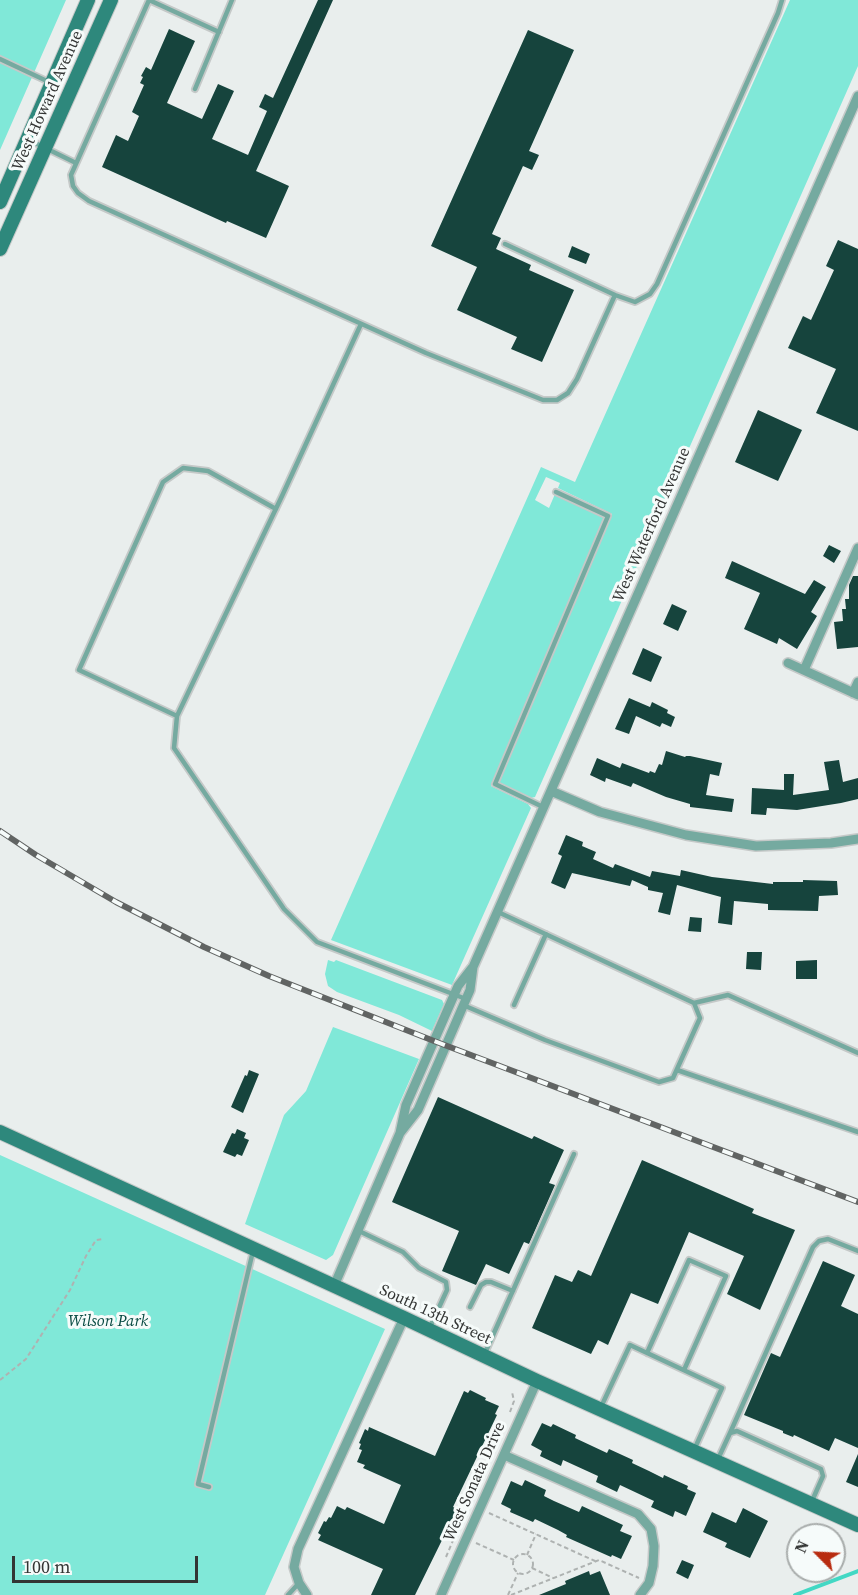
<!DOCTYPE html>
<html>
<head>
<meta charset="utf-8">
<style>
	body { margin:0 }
	#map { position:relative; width:858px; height:1595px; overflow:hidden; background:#e9eeed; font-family:"Source Serif 4",serif }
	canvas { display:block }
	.north { position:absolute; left:786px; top:1523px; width:60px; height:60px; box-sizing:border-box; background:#f6fbfa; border:2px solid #a8acab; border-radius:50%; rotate:294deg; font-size:16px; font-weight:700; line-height:24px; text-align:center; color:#333534 }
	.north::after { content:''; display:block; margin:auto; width:21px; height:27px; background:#b82c10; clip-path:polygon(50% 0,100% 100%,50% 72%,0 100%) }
	.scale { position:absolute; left:12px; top:1556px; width:186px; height:27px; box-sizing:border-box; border:3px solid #333534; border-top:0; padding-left:8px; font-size:18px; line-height:21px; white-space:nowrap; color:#333534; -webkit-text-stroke:4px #f6fbfa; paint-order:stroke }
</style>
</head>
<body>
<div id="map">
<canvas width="858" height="1595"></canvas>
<div class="north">N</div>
<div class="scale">100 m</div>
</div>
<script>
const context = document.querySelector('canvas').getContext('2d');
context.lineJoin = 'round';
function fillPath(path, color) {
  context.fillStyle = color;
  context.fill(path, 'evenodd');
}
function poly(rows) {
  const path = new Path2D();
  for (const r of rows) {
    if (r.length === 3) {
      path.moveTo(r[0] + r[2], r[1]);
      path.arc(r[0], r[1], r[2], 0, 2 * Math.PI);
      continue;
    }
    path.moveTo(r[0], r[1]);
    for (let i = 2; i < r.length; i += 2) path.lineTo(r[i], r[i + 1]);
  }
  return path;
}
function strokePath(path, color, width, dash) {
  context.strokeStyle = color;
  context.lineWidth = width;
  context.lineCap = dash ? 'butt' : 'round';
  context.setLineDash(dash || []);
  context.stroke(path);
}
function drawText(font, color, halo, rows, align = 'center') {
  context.font = font + ' "Source Serif 4",serif';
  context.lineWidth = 6;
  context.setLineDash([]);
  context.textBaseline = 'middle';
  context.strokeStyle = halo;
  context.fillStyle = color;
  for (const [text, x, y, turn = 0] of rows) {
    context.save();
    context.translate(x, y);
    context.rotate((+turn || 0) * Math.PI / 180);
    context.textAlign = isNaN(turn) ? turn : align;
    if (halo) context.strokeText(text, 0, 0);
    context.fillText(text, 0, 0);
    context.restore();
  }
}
fillPath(poly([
	[0,0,66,0,0,150],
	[790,0,858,0,858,66,535,797,531,798,499,783,612,514,558,488,560,483,546,477,535,500,549,508,555,494,604,517,491,786,528,804,531,808,452,985,331,940,541,467,575,482],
	[328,960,334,962,336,960,442,1000,444,1004,432,1031,399,1015,337,992,328,986,325,974],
	[333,1027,419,1059,333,1255,326,1260,245,1224,284,1115,306,1091],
	[0,1155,385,1329,265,1595,0,1595]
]), '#80e8d8');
strokePath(poly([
	[795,1595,858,1571]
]), '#42d8c4', 4);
fillPath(poly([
	[318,0,333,0,256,171,289,186,266,238,227,221,226,223,102,167,116,135,128,141,139,116,132,112,144,85,140,83,143,77,141,76,146,67,151,70,169,29,195,41,167,103,202,119,218,84,234,91,212,139,248,155,267,111,259,107,265,94,273,98],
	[528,30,574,50,529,151,539,155,532,170,523,166,492,234,501,238,496,249,531,265,529,270,574,290,542,362,511,349,517,337,457,310,477,267,431,246],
	[838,240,858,249,858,431,816,413,836,369,788,348,803,316,811,320,834,270,826,266],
	[572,246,590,254,586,264,568,257],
	[758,410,802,430,778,481,735,462],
	[829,545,841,551,834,563,823,556],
	[732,561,805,594,814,580,826,587,811,612,817,616,797,649,779,638,777,644,744,629,760,593,725,578],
	[853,576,858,576,858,647,837,649,834,622,843,621,842,609,846,609,845,599,849,599,849,585],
	[672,604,687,611,678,631,663,624],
	[643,648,662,657,651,682,632,674],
	[629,698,650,707,652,702,668,710,667,713,675,717,671,727,662,723,660,727,636,716,629,734,615,729],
	[666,751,685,757,686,756,690,756,722,763,719,776,710,774,706,795,734,799,732,812,690,807,690,804,666,797,633,783,631,787,606,778,605,782,590,775,597,758,620,768,622,763,649,773,650,771,655,773,659,764,662,765],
	[839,760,843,782,858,778,858,799,841,803,797,810,767,808,766,815,751,814,752,788,784,790,784,774,794,774,793,795,829,790,824,762],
	[566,835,583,842,582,846,596,852,593,859,613,868,615,864,650,877,652,871,680,876,681,870,712,877,773,884,773,882,803,882,803,880,837,881,838,895,819,896,818,911,768,910,768,904,734,901,732,925,718,923,721,897,677,885,670,915,658,912,663,893,648,890,648,887,632,880,630,886,572,873,565,889,551,883,562,856,558,854],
	[690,917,702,918,701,932,688,931],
	[747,952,762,952,761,970,746,969],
	[817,960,817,979,796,979,796,961],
	[249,1070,259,1074,243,1113,231,1107,245,1075,247,1076],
	[438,1097,532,1139,534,1136,564,1150,549,1183,555,1185,529,1244,524,1242,509,1274,486,1264,476,1285,442,1271,459,1231,392,1202],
	[237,1129,246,1133,244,1138,249,1140,242,1156,237,1154,235,1157,223,1152,232,1133,235,1134],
	[642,1160,754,1209,752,1213,795,1230,760,1310,727,1294,744,1256,689,1232,658,1304,631,1293,608,1345,598,1340,591,1354,532,1328,555,1275,572,1282,578,1270,591,1276],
	[823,1261,855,1275,841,1306,858,1314,858,1448,835,1438,829,1451,794,1435,793,1437,783,1433,783,1431,744,1415,771,1353,780,1357],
	[470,1390,486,1398,485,1400,499,1406,495,1414,497,1415,453,1507,457,1509,450,1524,454,1527,450,1537,445,1534,415,1595,371,1595,383,1569,318,1540,321,1535,318,1533,324,1521,326,1522,329,1517,331,1518,337,1506,345,1510,347,1507,384,1524,401,1485,363,1468,365,1465,357,1462,362,1450,359,1449,361,1444,359,1443,365,1429,368,1431,369,1427,435,1456,464,1391,468,1393],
	[542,1423,551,1427,553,1424,576,1435,575,1438,607,1453,609,1449,633,1460,632,1463,649,1471,663,1478,664,1475,688,1486,687,1489,696,1493,686,1516,675,1511,673,1517,651,1507,654,1501,620,1485,617,1492,596,1482,598,1476,563,1460,561,1466,540,1456,542,1451,531,1445],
	[858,1454,858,1487,846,1482],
	[525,1480,546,1490,544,1496,554,1501,579,1512,582,1506,623,1525,620,1531,632,1536,621,1559,612,1555,611,1557,566,1537,567,1535,558,1530,535,1519,533,1522,510,1512,511,1509,501,1504,511,1481,522,1486],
	[743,1508,768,1521,750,1558,725,1547,727,1543,703,1532,712,1512,736,1523],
	[682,1560,694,1565,688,1579,676,1573],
	[589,1571,590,1575,600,1571,610,1595,539,1595,566,1584,565,1581]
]), '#16443d');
const lane = poly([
	[149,0,71,175,73,186,78,193,89,201,426,353,543,400,557,400,568,393,577,379,615,295],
	[149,0,219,32],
	[0,59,49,82],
	[195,89,232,0],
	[29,140,76,163],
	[505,244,615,295,635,302,650,294,657,284,778,13,782,0],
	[361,324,282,496,177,716,174,748,284,909,317,942,466,999],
	[177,716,79,670,163,482,183,468,208,471,276,509],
	[543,807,495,784,608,516,556,492],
	[694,1003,728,995,858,1053],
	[463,1005,545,1040,659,1082,673,1078,700,1018,694,1003,498,912],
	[514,1005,546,934],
	[677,1070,858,1132],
	[359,1231,403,1252,419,1268,446,1282,447,1290,430,1327],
	[470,1307,481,1285,486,1282,491,1282,513,1291],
	[485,1353,574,1154],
	[647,1353,689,1260,726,1276,684,1370],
	[601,1407,630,1345,722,1388,694,1450],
	[730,1433,813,1247,819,1241,828,1239,858,1251],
	[718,1459,730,1433,737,1431,821,1469,823,1476,812,1501],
	[209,1487,198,1484,253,1251],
	[288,1595,299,1583]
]);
const street = poly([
	[788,663,858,695],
	[804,670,858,548],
	[853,693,858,682],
	[551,791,600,812,686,835,756,846,831,843,858,839],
	[400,1133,418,1110,470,990,473,967,858,96],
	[334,1286,400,1133,406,1105,458,986,472,968],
	[504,1455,638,1514,651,1529,654,1546,653,1566,649,1583,640,1595],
	[307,1595,299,1583,294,1567,298,1549,404,1318],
	[441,1595,537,1381]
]);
const secondary = poly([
	[0,202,88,0],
	[0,249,111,0],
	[0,1132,404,1318,537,1381,858,1525]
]);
strokePath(lane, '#c5c9c8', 8);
strokePath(street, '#c5c9c8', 12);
strokePath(secondary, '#c5c9c8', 16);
strokePath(poly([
	[0,1380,26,1359,70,1290,86,1256,96,1240,104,1239],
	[510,1412,514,1401,512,1392],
	[489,1513,595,1561],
	[476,1543,514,1560],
	[523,1564,10],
	[527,1555,536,1534],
	[446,1557,466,1510],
	[532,1568,553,1578],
	[508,1595,518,1573],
	[511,1595,599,1560,639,1578]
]), '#aeb2b1', 2, [4.5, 3]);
strokePath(lane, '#75aaa0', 4.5);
strokePath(street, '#75aaa0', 9);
strokePath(secondary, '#2e887c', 14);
const rail = poly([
	[0,831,36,855,116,902,204,947,269,976,434,1041,858,1202]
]);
strokePath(rail, '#616463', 6);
strokePath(rail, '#f6fbfa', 4, [11]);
drawText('16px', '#333534', '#f6fbfa', [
	["West Howard Avenue",48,101,-66],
	["West Waterford Avenue",652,525,-66],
	["South 13th Street",435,1315,25],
	["West Sonata Drive",475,1482,-66]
]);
drawText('italic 16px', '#074a42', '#f6fbfa', [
	["Wilson Park",108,1322]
]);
</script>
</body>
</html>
